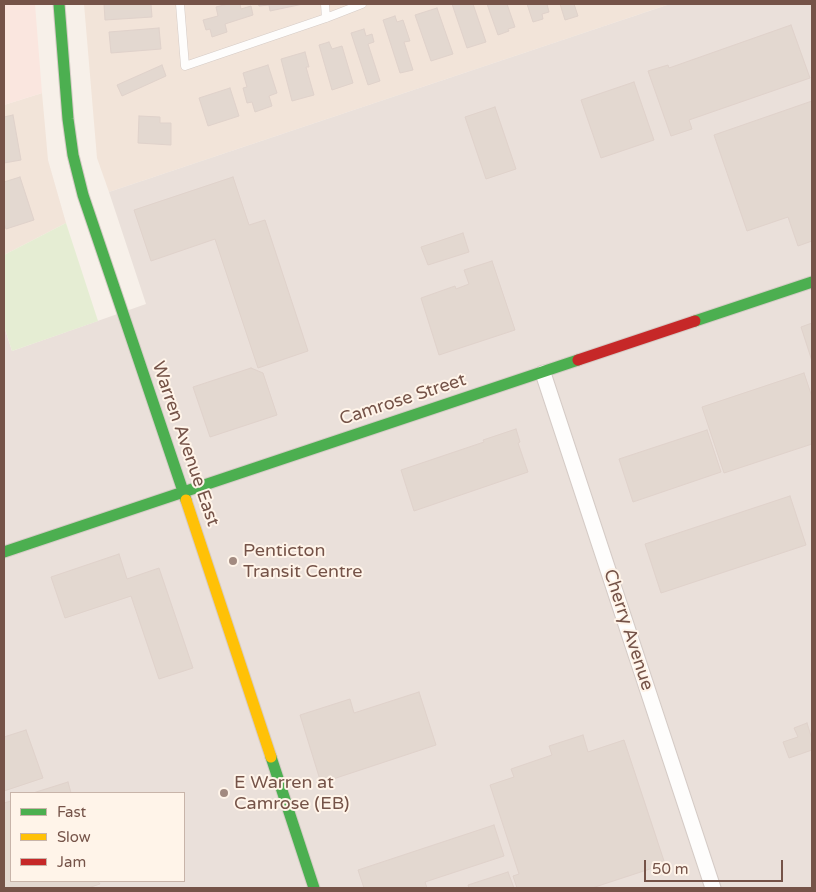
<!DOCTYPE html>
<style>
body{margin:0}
#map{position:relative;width:816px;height:892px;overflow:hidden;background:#f7f0e9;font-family:"Varela Round",sans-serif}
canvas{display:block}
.frame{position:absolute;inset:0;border:5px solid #755348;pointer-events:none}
.legend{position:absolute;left:10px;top:792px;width:175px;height:90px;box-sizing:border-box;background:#fff4e9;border:1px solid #c8b4a9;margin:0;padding:6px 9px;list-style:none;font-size:15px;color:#755348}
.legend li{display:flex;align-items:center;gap:10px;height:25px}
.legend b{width:25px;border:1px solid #c8b4a9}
.scale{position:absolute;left:644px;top:860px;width:139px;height:22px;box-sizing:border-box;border:2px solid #755348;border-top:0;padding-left:6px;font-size:15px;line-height:18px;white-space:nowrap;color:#755348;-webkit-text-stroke:4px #fff4e9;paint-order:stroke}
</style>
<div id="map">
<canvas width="816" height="892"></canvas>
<div class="frame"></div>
<ul class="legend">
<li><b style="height:6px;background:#4caf50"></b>Fast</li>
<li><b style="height:6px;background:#ffc107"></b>Slow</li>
<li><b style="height:6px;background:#c62828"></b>Jam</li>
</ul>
<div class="scale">50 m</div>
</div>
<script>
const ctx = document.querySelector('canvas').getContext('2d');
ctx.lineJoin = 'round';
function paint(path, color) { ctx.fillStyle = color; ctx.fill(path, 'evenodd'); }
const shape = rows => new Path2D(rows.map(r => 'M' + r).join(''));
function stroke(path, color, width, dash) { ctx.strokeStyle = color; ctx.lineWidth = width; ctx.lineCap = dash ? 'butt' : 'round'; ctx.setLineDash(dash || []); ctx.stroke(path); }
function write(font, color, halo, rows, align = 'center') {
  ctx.font = font + ' "Varela Round",sans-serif'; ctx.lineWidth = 4; ctx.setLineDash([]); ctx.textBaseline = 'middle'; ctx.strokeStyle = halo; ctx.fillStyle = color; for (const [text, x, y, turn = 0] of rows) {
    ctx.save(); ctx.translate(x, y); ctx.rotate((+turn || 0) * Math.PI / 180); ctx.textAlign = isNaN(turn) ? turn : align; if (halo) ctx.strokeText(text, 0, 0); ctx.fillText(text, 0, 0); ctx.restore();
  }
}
const residential = shape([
 [84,4,670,4,109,192,97,158],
 [42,93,48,160,66,223,4,255,4,105]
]);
const commercial = shape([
 [4,4,35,4,42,93,4,105]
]);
const industrial = shape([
 [670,4,812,4,812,888,4,888,4,326,12,351,146,304,109,192],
 [11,793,184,793,184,881,11,881]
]);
const green = shape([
 [66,223,98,321,12,351,4,326,4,255]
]);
const building = shape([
 [104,4,151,4,152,17,105,20,104,4],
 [228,4,240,4,241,9,251,6,253,15,225,24,227,32,212,37,210,29,206,30,203,20,218,16,216,7,228,4],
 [258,4,303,4,270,11,269,5,259,6,258,4],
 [452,4,473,4,486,42,467,48,452,4],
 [487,4,507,4,515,27,508,29,509,31,498,35,487,4],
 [527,4,547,4,549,12,542,14,543,19,533,22,527,4],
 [560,4,574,4,578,16,565,20,560,4],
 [437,8,453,54,431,61,415,15,437,8],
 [395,16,397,22,403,20,410,41,404,42,413,70,400,73,383,20,395,16],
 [791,25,810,78,689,120,692,129,671,136,648,71,668,65,669,68,791,25],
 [159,28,161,49,111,53,109,32,159,28],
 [364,29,366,36,372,34,374,42,368,44,380,81,368,85,351,33,364,29],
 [329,42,332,49,342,46,353,83,332,90,319,45,329,42],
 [305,52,309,67,306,67,314,95,292,101,281,59,305,52],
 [162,65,166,76,122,96,117,85,162,65],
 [268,65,277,93,269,96,272,106,255,112,252,102,247,103,243,88,247,87,243,73,268,65],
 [634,82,654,140,601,158,581,100,634,82],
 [230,88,239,116,208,126,199,98,230,88],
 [812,101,812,241,798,246,788,217,747,231,714,135,812,101],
 [495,107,516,169,486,179,465,117,495,107],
 [13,115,21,160,4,163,4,117,13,115],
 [139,116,160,117,160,123,171,123,171,145,138,143,139,116],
 [20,177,34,220,6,229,4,223,4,182,20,177],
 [233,177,249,225,265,220,308,351,258,368,215,239,151,261,134,210,233,177],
 [463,233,469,252,428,265,421,247,463,233],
 [492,261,515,330,439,355,421,298,455,286,456,289,469,284,464,270,492,261],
 [812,323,812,361,801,327,812,323],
 [251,368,263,373,277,415,210,437,193,387,251,368],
 [804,373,812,397,812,444,724,473,702,407,804,373],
 [516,429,520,442,518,443,528,472,414,511,401,470,484,442,483,440,516,429],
 [707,430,721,472,633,502,619,459,707,430],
 [790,496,806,545,661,593,645,544,790,496],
 [119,554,127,579,159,568,193,668,159,679,131,596,65,618,51,577,119,554],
 [419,692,436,745,321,783,300,715,350,699,354,713,419,692],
 [807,723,812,739,812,750,789,758,783,742,798,737,794,728,807,723],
 [26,730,43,778,4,791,4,737,26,730],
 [583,735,588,752,624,740,665,864,592,888,517,888,513,876,519,874,490,785,514,777,511,769,552,755,549,746,583,735],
 [68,782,71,793,33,793,68,782],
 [11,801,11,881,98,881,100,884,88,888,4,888,4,803,11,801],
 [494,825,504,856,425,882,427,888,364,888,358,870,494,825],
 [508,872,514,888,469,888,468,885,508,872]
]);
const lane = shape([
 [180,4,185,66,326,18,362,4],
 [325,4,326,18]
]);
const street = shape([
 [543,373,713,888]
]);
const fast = shape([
 [59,4,68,119,73,155,83,195,186,500],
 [695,321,812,282],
 [4,552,578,360],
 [271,757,314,888]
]);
const slow = shape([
 [186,500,271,757]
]);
const jam = shape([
 [578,360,695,321]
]);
const markers = [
 [233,561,5,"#a28a80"],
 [224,793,5,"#a28a80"]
];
const streetNames = [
 ["Camrose Street",403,400,-18],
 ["Warren Avenue East",185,444,71],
 ["Cherry Avenue",628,630,72]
];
const poiNames = [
 ["Penticton",243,551],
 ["Transit Centre",243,572],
 ["E Warren at",234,783],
 ["Camrose (EB)",234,804]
];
paint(residential, '#f2e4d9');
paint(commercial, '#fae6df');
paint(industrial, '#eae0da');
paint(green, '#e5edd3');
paint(building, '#e3d8d0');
stroke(building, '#e0d2cb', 1);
stroke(lane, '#d5cbc6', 9);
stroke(street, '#d5cbc6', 17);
stroke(fast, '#d6cbc6', 13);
stroke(slow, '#d6cbc6', 13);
stroke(jam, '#d6cbc6', 13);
stroke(lane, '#fefdfc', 8);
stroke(street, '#fefdfc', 15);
stroke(fast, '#4caf50', 11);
stroke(slow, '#ffc107', 11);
stroke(jam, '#c62828', 11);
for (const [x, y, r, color] of markers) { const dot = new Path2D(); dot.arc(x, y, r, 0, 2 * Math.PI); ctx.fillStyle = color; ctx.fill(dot); stroke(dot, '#fff4e9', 2); }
write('18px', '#755348', '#fff4e9', streetNames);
write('18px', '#755348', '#fff4e9', poiNames, 'left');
</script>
